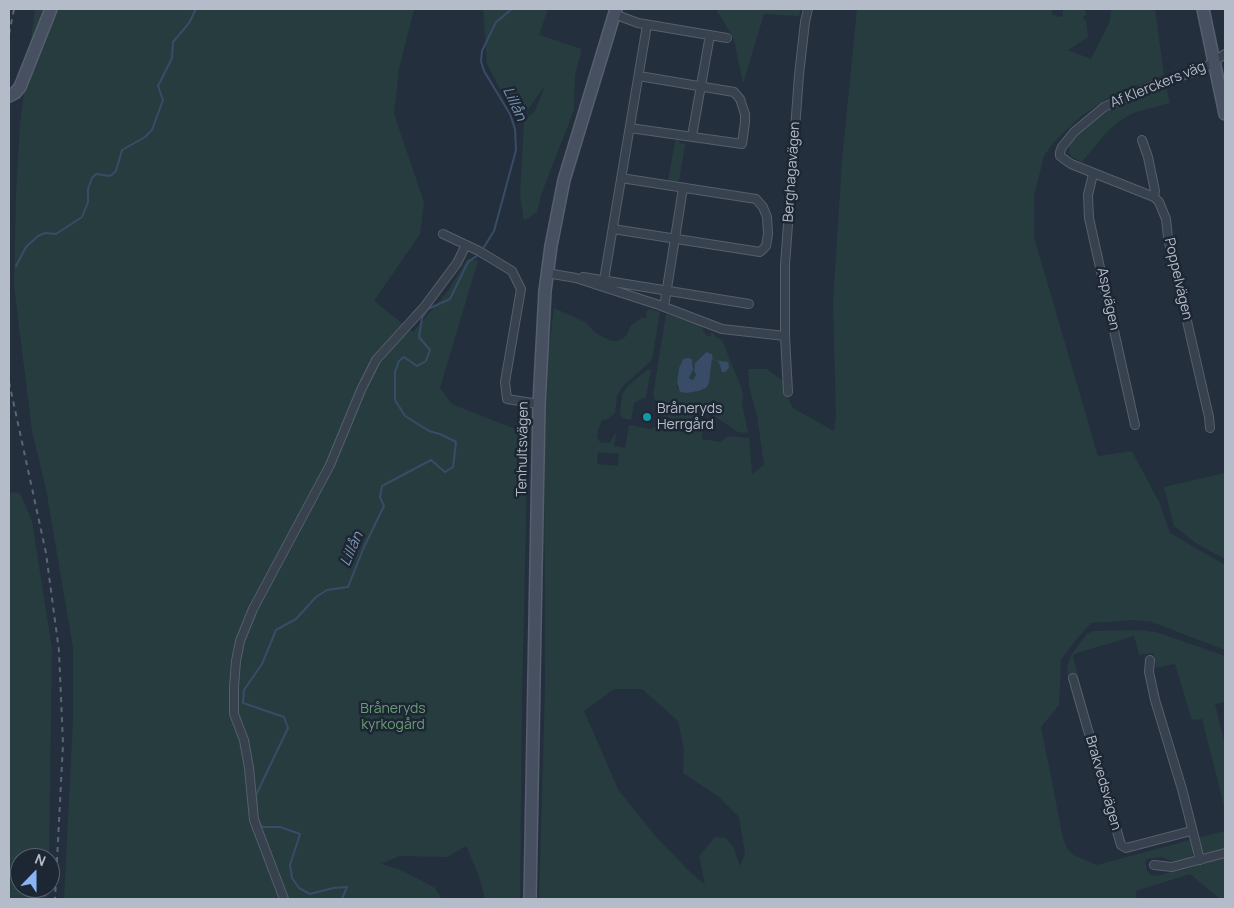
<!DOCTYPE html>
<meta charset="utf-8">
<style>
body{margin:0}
#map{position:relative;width:1234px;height:908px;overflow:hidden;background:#242f3e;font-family:Manrope,sans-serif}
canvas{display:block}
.frame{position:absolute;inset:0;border:10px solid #b4bcc9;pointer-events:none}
.north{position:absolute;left:10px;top:848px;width:50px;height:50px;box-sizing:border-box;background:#1d2633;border:1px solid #59626f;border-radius:50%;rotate:22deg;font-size:14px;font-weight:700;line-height:20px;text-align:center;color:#b4bcc9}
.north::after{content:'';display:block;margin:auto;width:18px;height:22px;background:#8ab4f8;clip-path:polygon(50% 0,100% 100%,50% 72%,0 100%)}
</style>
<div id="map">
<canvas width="1234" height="908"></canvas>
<div class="frame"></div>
<div class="north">N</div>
</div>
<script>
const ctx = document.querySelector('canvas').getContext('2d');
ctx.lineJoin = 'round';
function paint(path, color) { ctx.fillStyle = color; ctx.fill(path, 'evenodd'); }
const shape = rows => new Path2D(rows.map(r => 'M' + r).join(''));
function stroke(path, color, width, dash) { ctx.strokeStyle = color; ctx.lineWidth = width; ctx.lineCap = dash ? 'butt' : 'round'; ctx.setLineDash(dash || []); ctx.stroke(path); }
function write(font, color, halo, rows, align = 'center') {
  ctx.font = font + ' Manrope,sans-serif'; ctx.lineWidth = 5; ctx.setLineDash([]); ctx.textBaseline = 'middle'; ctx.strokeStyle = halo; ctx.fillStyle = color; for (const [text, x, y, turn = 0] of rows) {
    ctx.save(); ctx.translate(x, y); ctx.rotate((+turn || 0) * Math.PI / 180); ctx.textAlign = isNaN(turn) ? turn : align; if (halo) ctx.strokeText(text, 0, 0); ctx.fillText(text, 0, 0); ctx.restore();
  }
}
const green = shape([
 [35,9,414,9,399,69,394,114,424,202,420,234,374,301,413,332,448,291,468,258,478,261,440,388,452,404,528,434,522,696,520,899,485,899,479,876,466,846,447,857,400,856,381,864,401,870,435,888,442,899,64,899,73,722,73,648,46,489,32,431,14,286,16,196,20,124],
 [483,9,548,9,539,35,582,49,575,75,574,110,541,195,537,212,524,221,520,195,524,121,535,111,545,85,518,124,487,64],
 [716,9,801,9,799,16,764,14,743,84,734,39],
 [857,9,1055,9,1052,11,1052,15,1056,15,1057,17,1063,16,1063,9,1082,9,1085,11,1086,15,1083,16,1084,20,1086,20,1088,37,1068,50,1091,59,1110,21,1111,9,1155,9,1164,75,1114,94,1080,117,1054,142,1044,156,1034,196,1034,237,1098,456,1132,451,1159,502,1170,533,1225,565,1225,650,1152,622,1135,620,1091,623,1075,641,1061,660,1059,705,1041,727,1063,838,1067,848,1073,855,1097,865,1190,840,1193,852,1191,859,1176,863,1161,857,1147,859,1145,862,1147,871,1153,876,1160,875,1225,857,1225,899,1220,899,1190,874,1136,891,1137,899,539,899,545,688,544,386,554,308,585,322,597,334,611,341,618,341,626,336,631,325,642,318,647,318,646,313,649,309,660,312,652,360,623,386,617,396,615,413,608,419,602,420,598,430,597,437,600,442,610,443,615,433,616,435,614,446,625,448,629,425,651,429,654,427,660,428,668,424,669,417,663,418,664,407,655,400,653,395,666,314,702,326,703,331,707,336,711,336,711,333,713,333,716,337,722,340,741,387,743,397,742,403,748,433,738,432,714,416,698,413,696,428,703,430,702,439,720,442,728,436,749,438,752,474,764,465,757,416,749,386,748,369,767,369,783,381,787,396,793,408,834,431,836,416,833,303,842,161],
 [706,352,711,353,712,357,709,383,706,387,699,391,687,393,677,388,677,382,679,368,684,358,692,359,691,361,693,365,693,370,689,378,693,380,696,375,694,371,696,362,703,354],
 [598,452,619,454,618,466,597,464],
 [614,689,642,689,678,721,684,749,683,773,719,797,739,817,745,854,740,866,734,848,726,838,715,837,699,856,705,885,691,873,657,838,619,791,584,711],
 [1166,86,1170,103,1133,113,1118,122,1105,134,1082,162,1072,157,1069,153,1070,143,1091,121,1110,109],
 [676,137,680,138,679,143,685,144,679,182,668,180],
 [648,369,651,370,646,397,634,403,631,420,622,418,620,414,622,394,629,385],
 [1225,473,1225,559,1196,543,1174,526,1164,487],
 [9,492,20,493,32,521,52,649,49,858,20,858,20,888,48,888,47,899,9,899],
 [1137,630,1156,632,1225,656,1225,702,1215,704,1225,745,1225,810,1202,719,1192,720,1175,664,1156,668,1154,653,1139,655,1134,636,1074,654,1073,657,1078,675,1068,677,1067,667,1072,654,1087,634,1093,631],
 [1225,831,1225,850,1208,854,1201,851,1197,838]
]);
const water = shape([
 [706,352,712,354,713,360,728,362,729,368,725,372,722,372,719,362,712,359,709,383,706,388,699,391,687,393,680,392,677,382,679,368,683,359,688,358,692,359,693,370,689,378,693,380,696,375,694,371,695,363]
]);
const stream = shape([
 [484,247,494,231,516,150,515,129,510,114,484,71,481,61,482,51,496,22,512,9],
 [16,266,26,247,38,236,45,233,56,234,82,217,88,202,88,189,92,178,96,174,110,176,116,171,122,150,145,137,152,130,163,100,158,86,172,58,173,42,189,23,196,9],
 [257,813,256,795,288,728,284,717,243,703,244,690,262,664,276,630,296,619,316,597,327,590,348,587,364,547,384,506,380,497,382,486,431,460,445,472,453,467,456,442,440,434,429,431,405,416,395,400,395,372,399,361,404,357,417,366,426,361,430,350,419,337,422,318,428,309,450,299,468,262,478,255],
 [257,818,262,827,280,827,300,834,290,865,292,878,299,888,310,894,333,888,347,887,342,899]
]);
const street = shape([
 [614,14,638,23,727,38],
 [630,128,742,144,745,122,745,114,740,99,734,92,639,76],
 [692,136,710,35],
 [1142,140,1148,157,1155,191,1154,197],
 [1093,174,1088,195,1089,218,1135,425],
 [613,229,760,252,766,246,768,234,767,217,763,207,756,199,621,178],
 [443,234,479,251,512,271,521,289,505,382,507,399,539,404],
 [547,273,576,278,659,305,722,329,785,336],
 [583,277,749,304],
 [604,280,647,25],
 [664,307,683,188],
 [788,392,785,336,785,265,799,75,805,22,808,9],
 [1210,428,1209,417,1168,238,1166,219,1159,202,1154,197,1071,164,1060,156,1060,152,1062,147,1074,132,1104,107,1151,86,1203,69,1225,54],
 [1150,660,1149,672,1155,700,1182,789,1200,860],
 [1073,678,1121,845,1126,848,1191,831],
 [1154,865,1172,867,1225,853],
 [284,899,254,820,249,768,244,740,234,714,234,687,236,661,240,641,253,609,330,465,361,390,376,360,425,306,457,263,466,245]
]);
const secondary = shape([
 [1203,9,1225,114],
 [9,96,15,93,20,87,51,9],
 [530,899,539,404,545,291,551,246,564,180,616,9]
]);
const rail = shape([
 [9,34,14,9],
 [9,382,46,553,59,651,63,744,55,899]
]);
const markers = [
 [647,417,5,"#0f9aa8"]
];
const streetNames = [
 ["Af Klerckers väg",1158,85,-22],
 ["Berghagavägen",792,172,-86],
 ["Poppelvägen",1178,279,77],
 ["Aspvägen",1108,299,78],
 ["Tenhultsvägen",523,449,-89],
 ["Brakvedsvägen",1103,783,74]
];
const poiNames = [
 ["Bråneryds",657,409],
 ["Herrgård",657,425]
];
const parkNames = [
 ["Bråneryds",393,709],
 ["kyrkogård",393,725]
];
const waterNames = [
 ["Lillån",514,104,65],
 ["Lillån",352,549,-66]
];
paint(green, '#263c3f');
paint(water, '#394c67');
stroke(stream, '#394c67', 2);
stroke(street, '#565f6c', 10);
stroke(secondary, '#565f6c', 14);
stroke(street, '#38414e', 8);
stroke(secondary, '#465061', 11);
stroke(rail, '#5a6575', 2, [5, 5]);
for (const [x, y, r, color] of markers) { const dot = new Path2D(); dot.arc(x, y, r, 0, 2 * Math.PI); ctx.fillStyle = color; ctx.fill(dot); stroke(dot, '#1d2633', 2); }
write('14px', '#b4bcc9', '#1d2633', streetNames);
write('14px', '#b4bcc9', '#1d2633', poiNames, 'left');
write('14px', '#6b9a76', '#1d2633', parkNames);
write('italic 15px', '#7c92b1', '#1d2633', waterNames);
</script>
